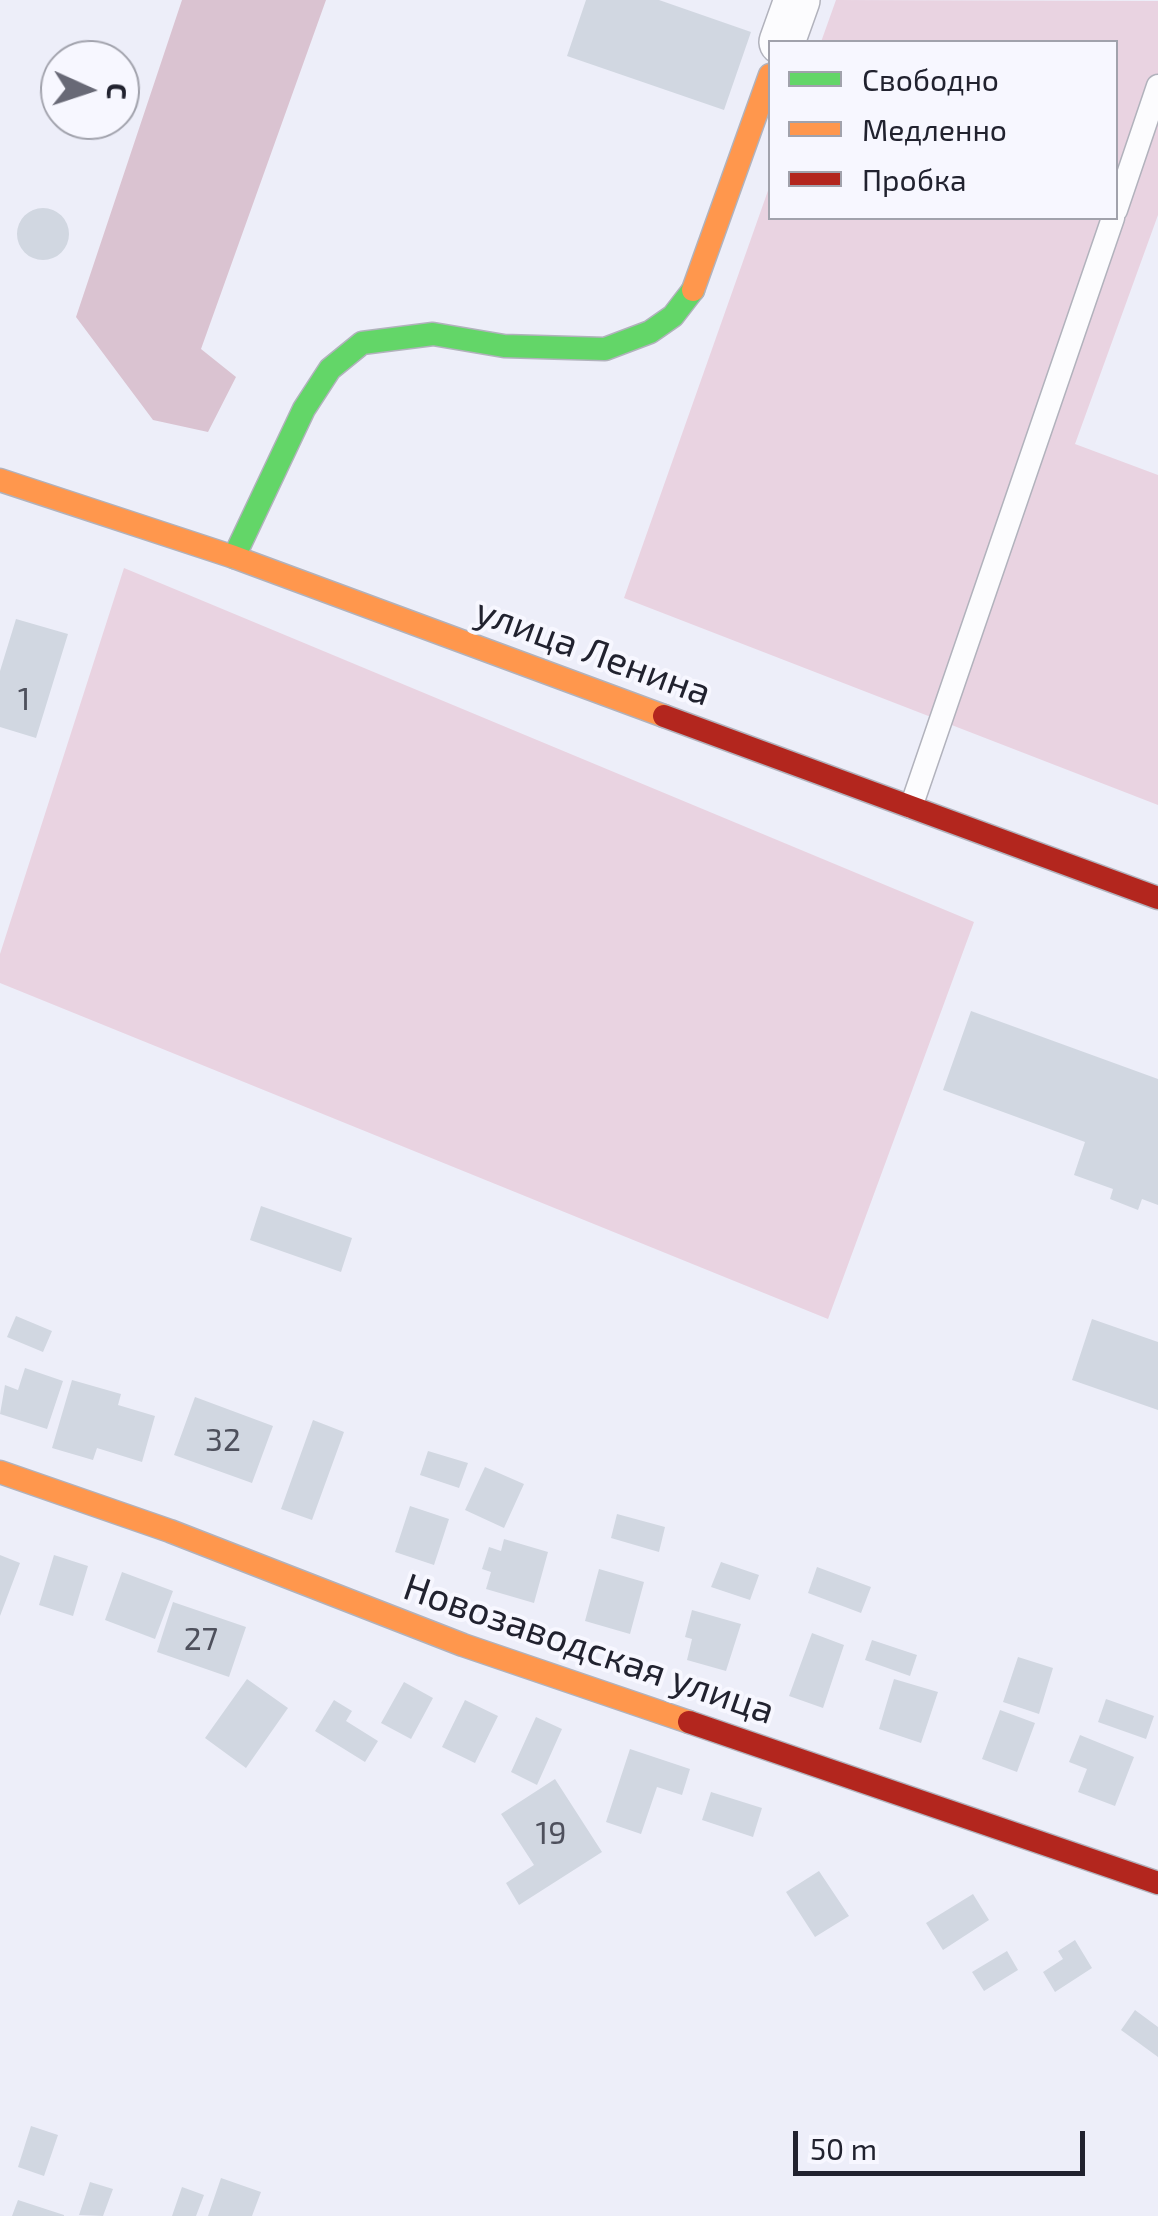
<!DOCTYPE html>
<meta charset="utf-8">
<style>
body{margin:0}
#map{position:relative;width:1158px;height:2216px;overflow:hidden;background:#edeef9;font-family:"Exo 2",sans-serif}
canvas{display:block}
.legend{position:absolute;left:768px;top:40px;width:350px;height:180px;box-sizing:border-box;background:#f7f7ff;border:2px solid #a1a2ac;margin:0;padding:12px 18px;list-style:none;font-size:30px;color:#21222f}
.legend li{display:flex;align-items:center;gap:20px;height:50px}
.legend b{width:50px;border:2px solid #a1a2ac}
.north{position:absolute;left:40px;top:40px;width:100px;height:100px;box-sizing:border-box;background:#f7f7ff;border:2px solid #a1a2ac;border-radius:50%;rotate:93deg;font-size:28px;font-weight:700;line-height:40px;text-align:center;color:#21222f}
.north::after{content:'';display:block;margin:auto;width:35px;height:45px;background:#686976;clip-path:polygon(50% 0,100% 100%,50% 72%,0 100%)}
.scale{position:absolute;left:793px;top:2131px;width:292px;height:45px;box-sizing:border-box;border:5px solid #21222f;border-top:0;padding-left:12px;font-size:30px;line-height:35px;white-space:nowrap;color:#21222f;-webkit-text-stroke:8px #f7f7ff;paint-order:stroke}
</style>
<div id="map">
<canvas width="1158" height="2216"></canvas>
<ul class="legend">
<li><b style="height:12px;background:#63d668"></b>Свободно</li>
<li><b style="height:12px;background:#ff974d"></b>Медленно</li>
<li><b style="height:12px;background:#b3261e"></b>Пробка</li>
</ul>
<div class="north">С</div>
<div class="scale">50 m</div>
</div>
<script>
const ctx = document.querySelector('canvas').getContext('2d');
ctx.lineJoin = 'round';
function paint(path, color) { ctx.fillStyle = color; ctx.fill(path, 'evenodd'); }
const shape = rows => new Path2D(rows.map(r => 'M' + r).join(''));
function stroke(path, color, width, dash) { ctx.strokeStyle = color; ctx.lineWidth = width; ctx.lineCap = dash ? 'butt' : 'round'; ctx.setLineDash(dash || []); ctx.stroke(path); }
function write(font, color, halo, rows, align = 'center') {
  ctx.font = font + ' "Exo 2",sans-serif'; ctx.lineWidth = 8; ctx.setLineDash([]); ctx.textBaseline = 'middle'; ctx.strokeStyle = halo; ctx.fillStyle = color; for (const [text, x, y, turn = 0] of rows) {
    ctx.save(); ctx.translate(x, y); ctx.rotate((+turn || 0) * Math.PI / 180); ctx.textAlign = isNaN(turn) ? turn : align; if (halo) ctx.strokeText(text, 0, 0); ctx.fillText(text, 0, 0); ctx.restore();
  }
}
const green = shape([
 [836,0,1158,1,1158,215,1075,444,1158,475,1158,805,624,598,770,185,770,218,1116,218,1116,42,821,42],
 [124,568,974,922,828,1319,0,983,0,954]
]);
const forest = shape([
 [182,0,326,0,201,349,236,377,208,432,153,420,76,317]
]);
const building = shape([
 [586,0,659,0,751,32,724,110,567,56],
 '17 234a26 26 0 1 1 52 0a26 26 0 1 1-52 0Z',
 [16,619,68,634,36,738,0,727,0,671],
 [971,1011,1158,1079,1158,1205,1142,1199,1138,1210,1110,1199,1113,1189,1074,1175,1085,1142,943,1090],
 [261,1206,352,1238,341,1272,250,1240],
 [16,1316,52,1331,43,1352,7,1337],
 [1092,1319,1158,1342,1158,1410,1072,1380],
 [25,1368,63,1381,47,1429,0,1414,5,1385,18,1390],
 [72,1380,121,1394,118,1405,155,1416,142,1462,97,1448,93,1460,52,1448],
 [195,1397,273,1426,252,1483,174,1455],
 [313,1420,344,1432,312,1520,281,1509],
 [428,1451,468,1463,459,1488,420,1475],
 [485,1467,524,1484,504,1528,465,1510],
 [410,1506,449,1519,434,1565,395,1552],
 [617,1514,665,1527,659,1552,611,1538],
 [504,1539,548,1552,534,1603,486,1589,491,1572,482,1569,489,1547,501,1551],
 [0,1555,20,1563,0,1616],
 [54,1555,88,1566,73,1616,39,1605],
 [721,1562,759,1575,750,1600,711,1587],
 [817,1567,871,1587,861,1613,808,1593],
 [599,1569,644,1582,630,1634,585,1621],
 [122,1572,173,1591,155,1639,105,1620],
 [173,1602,246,1627,229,1677,157,1652],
 [692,1610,741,1624,726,1671,687,1660,692,1639,685,1637],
 [812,1633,844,1645,823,1708,789,1696],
 [872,1640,917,1655,910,1676,865,1660],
 [1018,1657,1053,1668,1039,1714,1003,1702],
 [247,1679,288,1708,246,1768,205,1738],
 [894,1679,938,1692,921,1743,879,1729],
 [404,1682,433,1698,411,1739,381,1723],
 [1106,1699,1154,1716,1146,1739,1098,1722],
 [334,1700,352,1711,346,1721,378,1741,365,1762,315,1731],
 [465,1700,498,1716,475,1763,442,1747],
 [1000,1710,1035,1723,1017,1772,982,1759],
 [536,1717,562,1729,537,1785,511,1772],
 [1080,1735,1134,1757,1115,1806,1078,1792,1087,1769,1069,1762],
 [630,1749,690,1769,682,1795,657,1787,641,1834,606,1822],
 [555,1779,602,1852,519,1905,506,1883,534,1865,501,1814],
 [711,1792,762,1808,753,1837,702,1820],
 [819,1871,849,1916,815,1937,786,1892],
 [973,1894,989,1920,943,1950,926,1923],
 [1075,1940,1092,1968,1055,1992,1043,1972,1063,1959,1058,1951],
 [1007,1951,1018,1970,984,1991,972,1972],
 [1135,2010,1158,2027,1158,2057,1121,2030],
 [31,2126,58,2135,44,2176,18,2167],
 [221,2178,261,2192,252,2216,208,2216],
 [90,2182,113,2189,103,2216,79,2215],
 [182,2187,204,2195,196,2216,172,2216],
 [18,2200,64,2215,64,2216,12,2216]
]);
const lane = shape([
 [1116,210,1158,86],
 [911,807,1113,218]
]);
const street = shape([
 [782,42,797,0]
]);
const fast = shape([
 [234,557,304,409,330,369,362,343,433,334,504,346,605,349,650,332,673,316,693,290]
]);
const slow = shape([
 [693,290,770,75],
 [0,480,234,557,664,716],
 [0,1472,170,1531,463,1645,689,1722]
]);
const jam = shape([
 [664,716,1158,898],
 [689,1722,1158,1883]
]);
const numberNames = [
 ["1",24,699],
 ["32",223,1440],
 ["27",201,1639],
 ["19",551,1833]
];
const streetNames = [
 ["улица Ленина",593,652,20],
 ["Новозаводская улица",589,1649,19]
];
paint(green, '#e9d3e1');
paint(forest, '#dac3d1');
paint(building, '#d1d7e1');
stroke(lane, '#b1b2bc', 25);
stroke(street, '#b1b2bc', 48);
stroke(fast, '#b1b2bc', 25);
stroke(slow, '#b1b2bc', 25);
stroke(jam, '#b1b2bc', 25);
stroke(lane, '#fcfcfe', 22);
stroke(street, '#fcfcfe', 45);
stroke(fast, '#63d668', 22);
stroke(slow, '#ff974d', 22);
stroke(jam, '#b3261e', 22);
write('32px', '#4e505c', null, numberNames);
write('38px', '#21222f', '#f7f7ff', streetNames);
</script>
